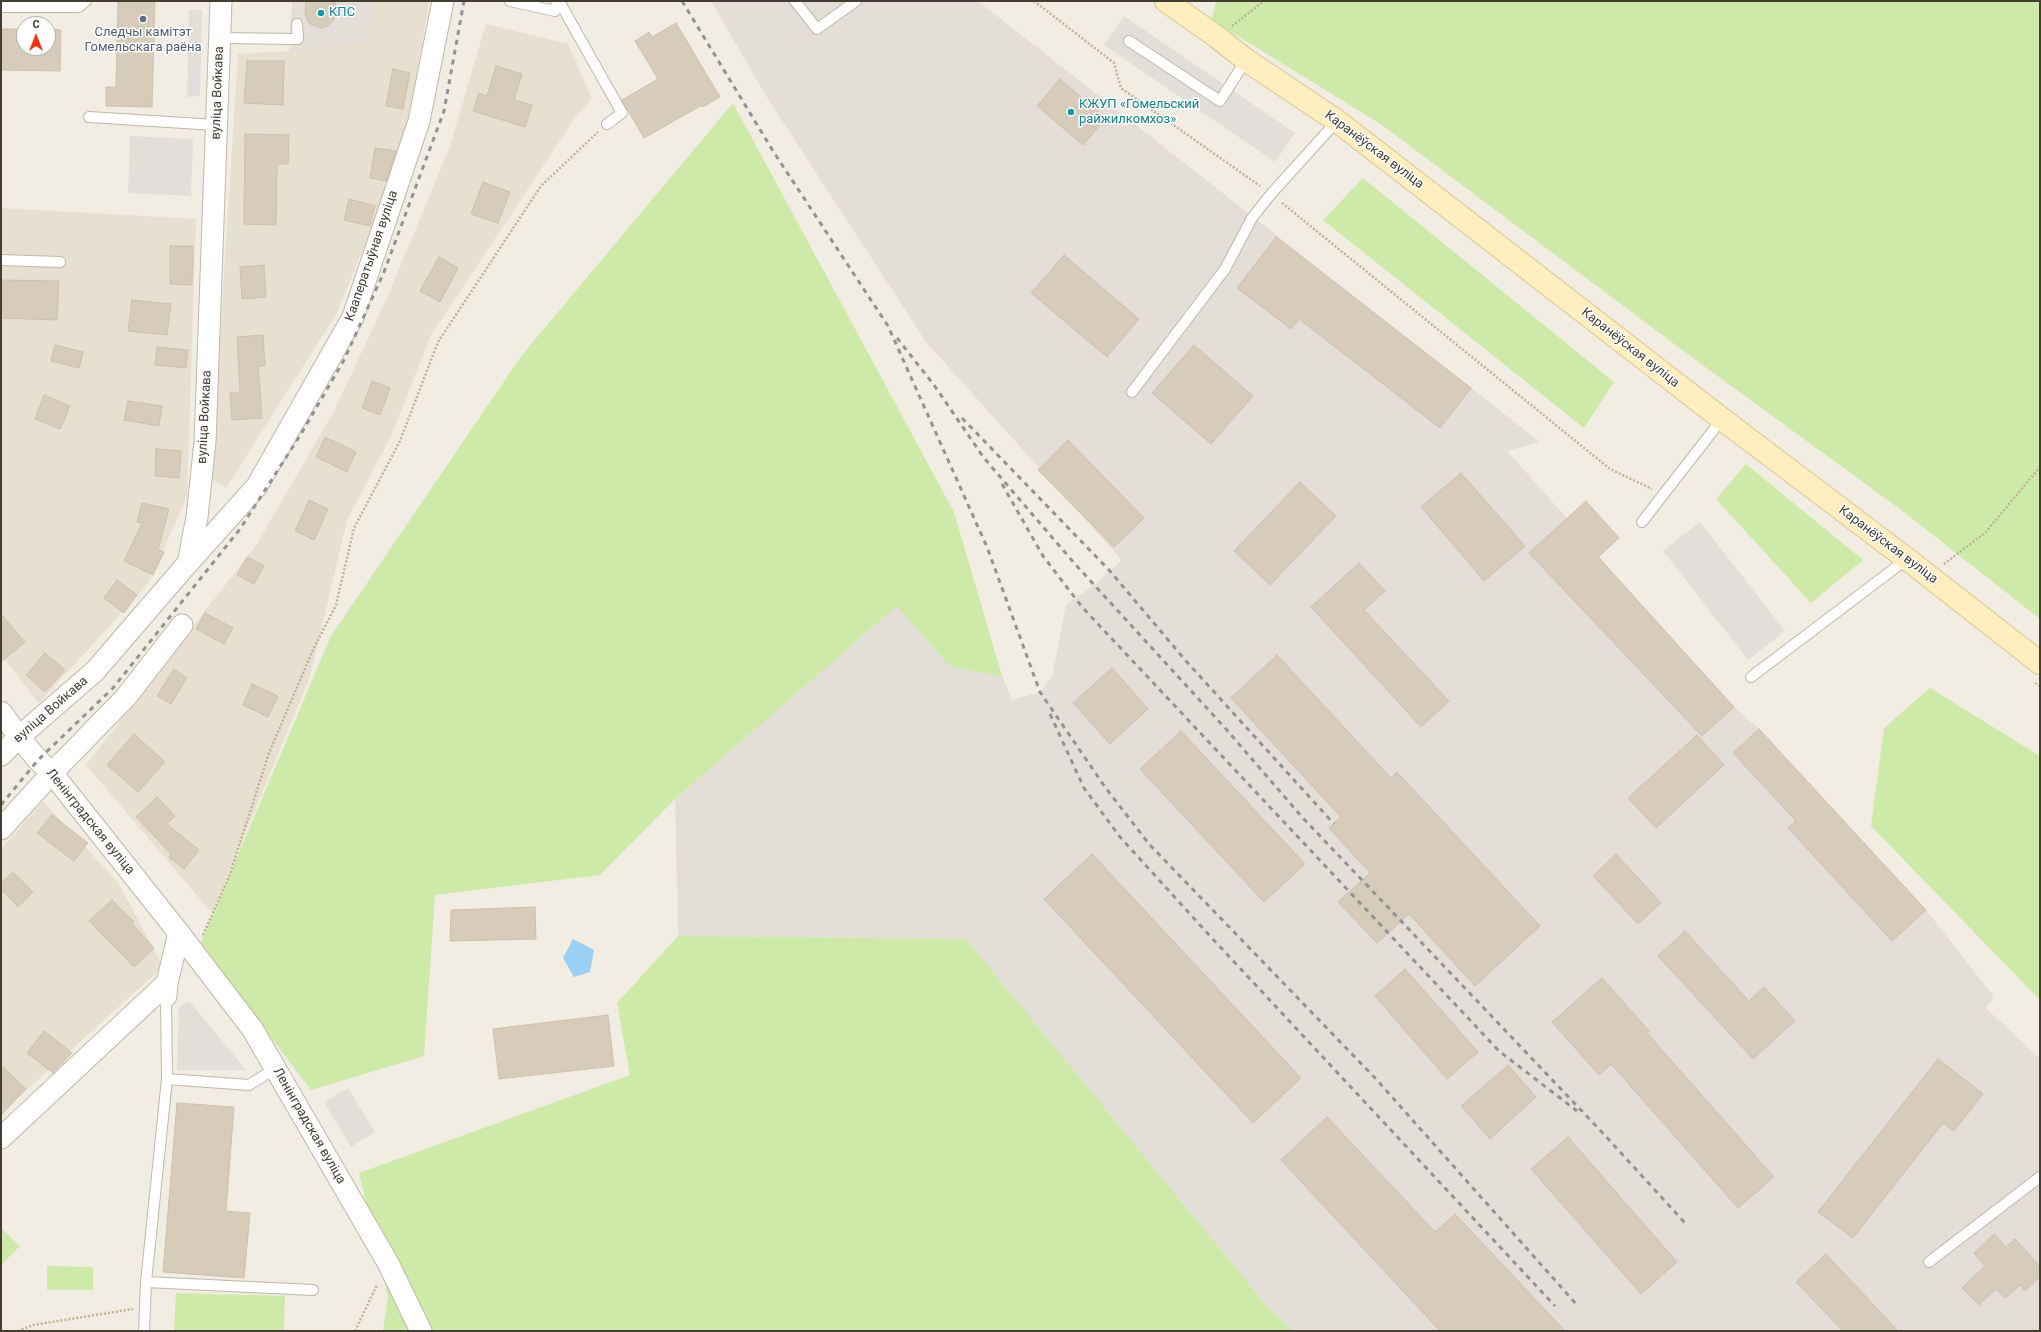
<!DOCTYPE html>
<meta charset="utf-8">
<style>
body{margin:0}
#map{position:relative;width:2041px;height:1332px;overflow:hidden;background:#f2ede2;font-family:Roboto,sans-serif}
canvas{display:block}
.frame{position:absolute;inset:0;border:2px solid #443d32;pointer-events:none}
.north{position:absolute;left:16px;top:16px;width:40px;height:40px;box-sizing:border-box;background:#fff;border:1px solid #b4b1ad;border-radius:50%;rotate:0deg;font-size:11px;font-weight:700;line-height:16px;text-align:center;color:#443d32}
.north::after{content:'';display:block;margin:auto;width:14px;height:18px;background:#ff2e0c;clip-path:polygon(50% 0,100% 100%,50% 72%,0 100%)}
</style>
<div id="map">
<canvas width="2041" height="1332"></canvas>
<div class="frame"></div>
<div class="north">С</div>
</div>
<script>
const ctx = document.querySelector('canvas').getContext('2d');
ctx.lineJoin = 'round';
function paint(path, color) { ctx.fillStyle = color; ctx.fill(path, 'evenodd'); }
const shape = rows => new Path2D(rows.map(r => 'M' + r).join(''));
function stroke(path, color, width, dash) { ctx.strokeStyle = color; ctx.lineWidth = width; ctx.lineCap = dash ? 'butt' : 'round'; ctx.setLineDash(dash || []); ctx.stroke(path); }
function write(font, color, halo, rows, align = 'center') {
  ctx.font = font + ' Roboto,sans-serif'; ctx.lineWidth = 3; ctx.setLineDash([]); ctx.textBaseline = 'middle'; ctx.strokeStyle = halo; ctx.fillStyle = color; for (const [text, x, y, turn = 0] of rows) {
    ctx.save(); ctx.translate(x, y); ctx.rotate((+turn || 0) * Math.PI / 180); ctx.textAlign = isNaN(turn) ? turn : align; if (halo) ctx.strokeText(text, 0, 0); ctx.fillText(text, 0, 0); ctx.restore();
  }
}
const residential = shape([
 [374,1,429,1,407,142,337,313,226,488,211,478,238,54,289,51,367,41],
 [486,24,568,44,592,99,575,118,431,335,391,436,347,520,310,677,212,913,86,765,257,544,334,411,387,298,449,149],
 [1,208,196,219,187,497,147,585,39,703,1,655],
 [43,801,119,884,163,967,1,1113,1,849]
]);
const industrial = shape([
 [292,1,374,1,368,41,289,51],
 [711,1,978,1,1540,442,1507,451,1567,518,1586,501,1619,538,1599,557,1734,707,1759,729,1926,910,1994,997,1986,1008,2040,1059,2040,1331,1293,1331,1267,1306,966,939,678,936,675,799,897,606,950,667,1002,676,1012,700,1040,692,1052,677,1066,605,1094,585,1122,560,926,342,768,99]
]);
const green = shape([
 [1216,1,2040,1,2040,619,1900,509,1697,361,1382,125,1212,20],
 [733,103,954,512,1002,676,950,667,897,606,675,799,600,875,435,895,424,1056,311,1090,200,944,331,636,522,355],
 [1363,178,1614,382,1584,428,1323,220],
 [1746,464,1863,560,1811,603,1716,499],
 [1930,688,2040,756,2040,1000,1871,826,1884,728],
 [678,936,966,939,1267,1306,1293,1331,383,1331,388,1296,359,1173,630,1075,617,1003],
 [1,1228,20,1246,1,1265],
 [47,1266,93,1267,93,1290,47,1290],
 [176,1293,285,1296,284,1331,174,1331]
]);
const parking = shape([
 [189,10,202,10,200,96,187,97],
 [1124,16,1295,133,1275,162,1104,45],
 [130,136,193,139,191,196,128,193],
 [1700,522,1785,631,1748,660,1663,551],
 [190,1002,246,1070,177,1070,179,1007],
 [348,1088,375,1132,351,1147,324,1102]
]);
const water = shape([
 [573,939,594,950,590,972,574,977,563,958]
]);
const building = shape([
 [118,1,155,1,152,107,106,106,106,87,116,87,118,1],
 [306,1,335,1,337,10,334,20,326,27,321,28,310,24,305,15,306,1],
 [676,23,720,97,703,107,702,105,644,138,622,100,658,79,635,41,649,32,652,37,676,23],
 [1,29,24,29,24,48,48,48,48,29,61,30,60,71,1,70,1,29],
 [247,61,284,61,283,105,244,103,247,61],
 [496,66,522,74,514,100,532,105,525,127,473,111,479,93,487,96,496,66],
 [393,69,410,73,403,109,386,106,393,69],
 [1060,79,1106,118,1083,145,1037,106,1060,79],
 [245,134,289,135,288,164,277,164,276,225,244,224,245,134],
 [375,148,396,151,386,181,370,178,375,148],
 [483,182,510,192,498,223,471,214,483,182],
 [349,199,375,206,370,226,344,220,349,199],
 [1276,237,1471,388,1440,428,1299,319,1291,329,1237,288,1276,237],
 [170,246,193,246,192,285,170,284,170,246],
 [1064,255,1139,319,1107,357,1031,293,1064,255],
 [439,257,458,268,440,302,420,291,439,257],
 [264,265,266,297,242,299,240,267,264,265],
 [1,280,59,281,57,320,1,318,1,280],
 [132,300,171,304,167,335,128,331,132,300],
 [263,335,265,366,258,366,262,418,232,420,230,393,240,393,237,337,263,335],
 [55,345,83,352,79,368,51,361,55,345],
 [1194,345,1253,396,1211,444,1152,393,1194,345],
 [157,347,188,350,186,368,155,365,157,347],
 [372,381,390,388,380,415,362,408,372,381],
 [44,395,70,406,60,429,35,419,44,395],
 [128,401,162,406,159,426,124,420,128,401],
 [325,437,356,452,347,472,316,457,325,437],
 [1068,440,1144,518,1114,547,1038,470,1068,440],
 [156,449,181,451,179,478,155,476,156,449],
 [1461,473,1525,546,1484,581,1421,507,1461,473],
 [1300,482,1336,516,1270,585,1234,551,1300,482],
 [309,500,328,509,314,540,295,531,309,500],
 [1586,501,1619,538,1598,557,1734,707,1702,736,1529,553,1586,501],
 [142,503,169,509,158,550,164,552,153,575,124,561,142,523,137,522,142,503],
 [247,557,264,566,254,584,237,575,247,557],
 [1359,563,1385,591,1364,610,1449,701,1421,727,1311,607,1359,563],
 [117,580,137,595,124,613,104,598,117,580],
 [205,613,233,628,224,644,196,629,205,613],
 [1,614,25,642,1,662,1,614],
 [45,653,65,670,45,692,26,675,45,653],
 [1277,655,1391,778,1397,772,1540,926,1475,986,1409,914,1377,943,1338,902,1370,873,1329,828,1341,817,1231,698,1277,655],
 [1112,668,1148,709,1110,744,1073,703,1112,668],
 [174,669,187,678,171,704,157,696,174,669],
 [252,684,278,696,268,717,243,705,252,684],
 [1759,729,1926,910,1892,941,1788,828,1796,821,1733,753,1759,729],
 [1181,731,1305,864,1264,902,1140,769,1181,731],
 [134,734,165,762,138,792,107,765,134,734],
 [1697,735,1724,765,1656,828,1628,798,1697,735],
 [157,797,175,816,167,824,199,850,184,869,169,857,171,854,136,817,157,797],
 [52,815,88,843,74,861,37,833,52,815],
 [1092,854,1301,1078,1253,1123,1044,899,1092,854],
 [1616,854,1661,903,1638,924,1593,876,1616,854],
 [13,872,33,892,18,907,1,889,1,883,13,872],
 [112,900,134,922,132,924,154,948,134,967,89,921,112,900],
 [535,907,536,939,450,941,451,910,535,907],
 [1685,931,1749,1001,1764,987,1795,1021,1753,1059,1658,956,1685,931],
 [1405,969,1478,1052,1447,1079,1375,996,1405,969],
 [1602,978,1649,1031,1647,1033,1774,1177,1738,1208,1611,1064,1599,1075,1552,1022,1602,978],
 [608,1015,614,1066,499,1079,493,1029,608,1015],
 [44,1031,72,1053,53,1073,27,1053,44,1031],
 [1938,1059,1983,1094,1954,1131,1943,1123,1853,1238,1818,1212,1938,1059],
 [1,1065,26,1089,1,1115,1,1065],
 [1508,1065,1536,1097,1490,1139,1461,1106,1508,1065],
 [177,1103,234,1107,226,1211,250,1213,244,1278,163,1272,177,1103],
 [1327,1117,1435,1232,1455,1214,1565,1331,1440,1331,1281,1160,1327,1117],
 [1568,1137,1677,1262,1641,1294,1531,1169,1568,1137],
 [1994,1234,2006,1247,2015,1239,2040,1266,2040,1277,2025,1291,2020,1285,2005,1298,1996,1289,1979,1305,1962,1288,1985,1266,1974,1253,1994,1234],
 [1826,1254,1898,1331,1843,1331,1796,1282,1826,1254]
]);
const path = shape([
 [1034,1,1114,63,1121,88,1260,186],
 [1232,26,1264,1],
 [1282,203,1610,469,1652,489],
 [1944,564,1985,533,2040,467],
 [2035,683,2040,686],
 [203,935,230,874,269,753,312,652,336,605,354,528,400,441,438,342,541,186,598,132],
 [18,1331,33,1325,133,1309],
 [355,1331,377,1285]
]);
const lane = shape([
 [510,1,555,11,557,1],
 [559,1,622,113,607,124],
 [795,1,817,29,856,1],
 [1,7,79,7,86,1],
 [220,38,298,39,297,24],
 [1129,41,1220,101,1246,60],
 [89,117,216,125],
 [1,260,60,262],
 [1132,392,1225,269,1252,218,1271,194,1337,121],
 [1642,522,1722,419],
 [1751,677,1907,559],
 [167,1079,249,1085,276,1068],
 [1929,1262,2040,1177],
 [146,1282,313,1290],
 [144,1331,146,1282,167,1079,166,996]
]);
const street = shape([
 [189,562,257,486,353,317,419,121,443,1],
 [1,712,19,737,38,760,52,773,179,933,253,1030,388,1263,421,1331],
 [1,755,19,737,95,671,188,563,197,517,205,442,221,1],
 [1,829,52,773,126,697,182,625],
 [166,996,167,983,179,933],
 [1,1138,167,983]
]);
const secondary = shape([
 [1166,1,1217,37,1246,60,1337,121,1722,419,1907,559,2040,663]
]);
const rail = shape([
 [682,1,773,151,888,326,987,547,1040,692,1105,787,1149,844,1376,1079,1577,1305],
 [897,338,934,385,984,458,1075,564,1226,729,1302,817,1599,1129,1686,1224],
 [962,418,1109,570,1186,661,1334,824],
 [1002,484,1043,556,1082,607,1499,1051,1577,1111],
 [1050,714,1084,788,1120,837,1210,936,1555,1306],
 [1,805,38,760,113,688,240,529,301,434,344,360,384,272,444,111,464,1]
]);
const markers = [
 [321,13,4,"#0f9aa8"],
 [143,19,4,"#5c6f8a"],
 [1071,112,4,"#0f9aa8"]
];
const cultureNames = [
 ["КПС",329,13],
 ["КЖУП «Гомельский",1079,105],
 ["райжилкомхоз»",1079,120]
];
const serviceNames = [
 ["Следчы камітэт",143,33],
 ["Гомельскага раёна",143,48]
];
const streetNames = [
 ["вуліца Войкава",218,93,-88],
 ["Каранёўская вуліца",1374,150,37],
 ["Кааператыўная вуліца",372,256,-71],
 ["Каранёўская вуліца",1630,348,38],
 ["вуліца Войкава",205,417,-87],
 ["Каранёўская вуліца",1888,545,37],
 ["вуліца Войкава",51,710,-41],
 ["Ленінградская вуліца",90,822,51],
 ["Ленінградская вуліца",309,1126,60]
];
paint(residential, '#e7dfd0');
paint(industrial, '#e4ded8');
paint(green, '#cdeaa8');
paint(parking, '#e2dfdb');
paint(water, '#9ad0f4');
paint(building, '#d7cbba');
stroke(building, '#cfc0aa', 1);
stroke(lane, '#c1b8a7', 12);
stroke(street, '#c1b8a7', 23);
stroke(secondary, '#d9c491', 24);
stroke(path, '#c1b195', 2.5, [2, 2]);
stroke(lane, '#fff', 10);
stroke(street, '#fff', 21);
stroke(secondary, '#ffefbf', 22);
stroke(rail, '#939393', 3, [5, 5]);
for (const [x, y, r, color] of markers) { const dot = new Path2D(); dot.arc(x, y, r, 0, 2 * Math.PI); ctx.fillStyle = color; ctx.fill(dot); stroke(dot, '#fff', 1.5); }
write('13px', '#0d838f', '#fff', cultureNames, 'left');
write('13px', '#4e5e75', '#fff', serviceNames);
write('13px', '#443d32', '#fff', streetNames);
</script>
